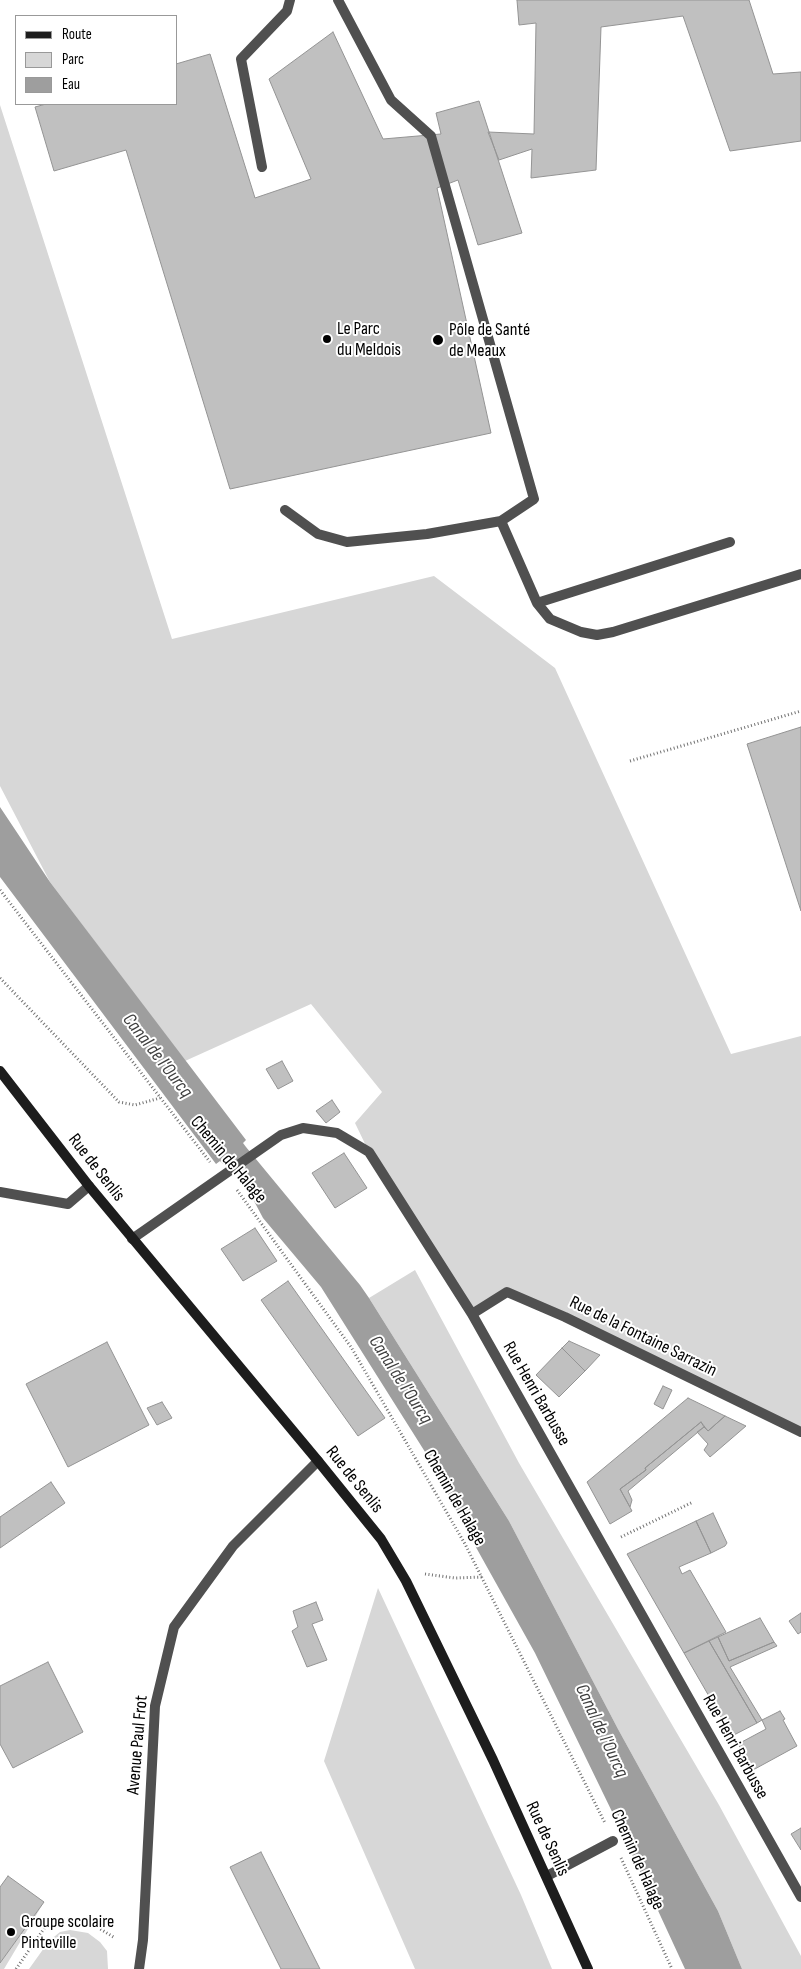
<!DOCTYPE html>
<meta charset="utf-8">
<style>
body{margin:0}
#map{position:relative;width:801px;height:1969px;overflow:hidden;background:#fff;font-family:"Sofia Sans Condensed",sans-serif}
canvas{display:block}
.legend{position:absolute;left:15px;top:15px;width:162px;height:90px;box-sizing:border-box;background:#fff;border:1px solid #999;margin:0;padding:6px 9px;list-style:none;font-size:15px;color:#000}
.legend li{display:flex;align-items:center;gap:10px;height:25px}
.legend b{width:25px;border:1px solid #999}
</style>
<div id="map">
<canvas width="801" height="1969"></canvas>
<ul class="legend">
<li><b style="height:6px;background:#1d1d1d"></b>Route</li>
<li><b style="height:14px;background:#d7d7d7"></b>Parc</li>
<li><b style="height:14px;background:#9e9e9e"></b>Eau</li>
</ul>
</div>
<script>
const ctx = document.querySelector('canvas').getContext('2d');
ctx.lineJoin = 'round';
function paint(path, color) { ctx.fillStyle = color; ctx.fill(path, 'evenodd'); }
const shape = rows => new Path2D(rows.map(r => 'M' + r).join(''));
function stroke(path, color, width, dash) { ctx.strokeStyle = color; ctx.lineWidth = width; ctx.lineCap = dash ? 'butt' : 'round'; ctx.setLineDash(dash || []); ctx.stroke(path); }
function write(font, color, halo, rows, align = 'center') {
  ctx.font = font + ' "Sofia Sans Condensed",sans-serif'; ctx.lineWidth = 4; ctx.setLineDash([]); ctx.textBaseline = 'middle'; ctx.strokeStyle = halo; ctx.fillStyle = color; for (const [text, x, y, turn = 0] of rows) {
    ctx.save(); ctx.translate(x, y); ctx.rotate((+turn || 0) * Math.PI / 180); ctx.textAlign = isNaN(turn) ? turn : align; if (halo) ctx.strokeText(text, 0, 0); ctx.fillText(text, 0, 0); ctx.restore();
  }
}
const green = shape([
 [0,105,172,639,434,576,555,668,731,1054,801,1036,801,1432,507,1292,472,1314,369,1152,355,1123,382,1092,311,1004,185,1061,50,882,0,786],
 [415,1270,519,1463,719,1805,801,1956,801,1969,742,1969,718,1911,618,1729,509,1521,369,1298],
 [378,1588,521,1895,552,1969,415,1969,324,1761],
 [44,1902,4,1969,0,1969,0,1963],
 [70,1930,88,1933,100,1942,107,1951,108,1969,29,1969,49,1941,60,1932]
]);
const water = shape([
 [0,807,50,882,246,1140,243,1143,246,1147,360,1285,369,1298,509,1521,618,1729,718,1911,742,1969,685,1969,618,1824,535,1653,468,1533,432,1463,321,1287,263,1218,245,1184,229,1159,223,1164,220,1161,216,1164,0,877]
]);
const building = shape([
 [517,0,749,0,773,74,801,72,801,141,730,151,683,16,601,27,596,170,531,178,532,149,499,160,488,132,534,134,536,23,519,25,517,0],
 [333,32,383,139,441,134,436,113,479,101,522,233,478,245,458,180,437,188,491,433,230,489,126,150,54,171,35,107,46,104,176,104,176,64,210,54,255,198,311,179,269,79,333,32],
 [801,727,801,911,747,744,801,727],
 [282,1061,293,1081,278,1089,266,1069,282,1061],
 [332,1100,340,1112,326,1123,316,1111,332,1100],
 [344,1153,367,1188,335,1208,312,1173,344,1153],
 [255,1228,277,1261,243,1281,221,1249,255,1228],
 [288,1281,385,1418,358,1436,261,1300,288,1281],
 [569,1341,600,1355,585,1371,562,1348,569,1341],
 [107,1342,149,1425,68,1467,26,1384,107,1342],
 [562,1348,585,1371,559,1397,536,1375,562,1348],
 [663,1386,672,1390,663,1409,654,1404,663,1386],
 [688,1398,725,1416,708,1431,701,1422,645,1468,646,1470,620,1489,632,1511,610,1524,587,1482,688,1398],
 [162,1402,172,1418,157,1425,147,1408,162,1402],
 [725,1416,746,1426,710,1457,704,1450,708,1444,697,1432,704,1427,708,1431,725,1416],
 [701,1422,704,1427,628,1491,632,1500,630,1507,620,1489,646,1470,645,1468,701,1422],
 [51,1482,65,1503,0,1548,0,1517,51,1482],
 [713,1513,727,1543,725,1546,711,1553,696,1521,713,1513],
 [696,1521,711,1553,679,1567,682,1574,690,1570,726,1632,684,1653,627,1554,696,1521],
 [316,1602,323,1620,312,1624,327,1660,307,1667,292,1631,298,1627,293,1611,316,1602],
 [801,1613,801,1632,798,1634,789,1621,801,1613],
 [760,1618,774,1642,729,1661,718,1637,760,1618],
 [718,1637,729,1661,774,1642,777,1646,730,1667,762,1720,757,1723,709,1641,718,1637],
 [709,1641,757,1723,732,1736,684,1653,709,1641],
 [48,1662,83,1732,13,1768,0,1744,0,1686,48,1662],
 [780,1711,785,1719,783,1720,797,1746,753,1770,738,1744,766,1729,762,1720,780,1711],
 [801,1828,801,1850,791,1834,801,1828],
 [261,1852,320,1969,281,1969,230,1867,261,1852],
 [8,1876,44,1902,0,1963,0,1887,8,1876]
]);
const path = shape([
 [630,761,801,711],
 [0,890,210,1162],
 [0,978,119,1102,135,1105,160,1098],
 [237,1190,351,1347,465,1544,605,1823],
 [621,1537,693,1502],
 [425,1574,455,1578,482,1577],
 [621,1858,672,1969],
 [16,1969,50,1920,74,1919,97,1927,115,1938]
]);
const lane = shape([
 [338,0,391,100,431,136,534,499,501,521,537,603,550,619,581,632,597,635,613,632,801,574],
 [262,167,241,59,287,11,290,0],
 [285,510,318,534,347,542,427,534,501,521],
 [537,603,730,542],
 [0,1192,68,1204,89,1186],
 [547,1876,613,1841]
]);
const street = shape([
 [132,1239,281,1135,303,1128,337,1133,369,1152,472,1314,801,1897],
 [472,1314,507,1292,565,1317,801,1432],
 [139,1969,143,1940,155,1706,174,1627,233,1546,318,1461]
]);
const secondary = shape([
 [0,1071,89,1186,318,1461,381,1539,406,1581,493,1760,588,1969]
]);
const markers = [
 [327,339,5,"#000"],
 [438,340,6,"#000"],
 [11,1932,5,"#000"]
];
const poiNames = [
 ["Le Parc",337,329],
 ["du Meldois",337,350],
 ["Pôle de Santé",449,330],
 ["de Meaux",449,351],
 ["Groupe scolaire",21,1922],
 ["Pinteville",21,1943]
];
const streetNames = [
 ["Chemin de Halage",228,1160,50],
 ["Rue de Senlis",96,1168,52],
 ["Rue de la Fontaine Sarrazin",643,1337,26],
 ["Rue Henri Barbusse",536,1394,60],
 ["Rue de Senlis",354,1480,51],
 ["Chemin de Halage",454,1498,60],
 ["Avenue Paul Frot",138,1745,-85],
 ["Rue Henri Barbusse",735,1747,61],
 ["Rue de Senlis",547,1839,65],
 ["Chemin de Halage",637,1860,66]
];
const waterNames = [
 ["Canal de l'Ourcq",157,1056,52],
 ["Canal de l'Ourcq",400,1380,57],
 ["Canal de l'Ourcq",601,1731,65]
];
paint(green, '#d7d7d7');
paint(water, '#9e9e9e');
paint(building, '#c0c0c0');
stroke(building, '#949494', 1);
stroke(path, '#727272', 3, [1, 2.5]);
stroke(lane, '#505050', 10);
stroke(street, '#505050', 10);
stroke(secondary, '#1d1d1d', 10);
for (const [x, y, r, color] of markers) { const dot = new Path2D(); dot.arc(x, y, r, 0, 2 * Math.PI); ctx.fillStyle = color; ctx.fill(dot); stroke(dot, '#fff', 2); }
write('18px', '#000', '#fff', poiNames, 'left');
write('18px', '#000', '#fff', streetNames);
write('italic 19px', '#3f3f3f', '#fff', waterNames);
</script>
